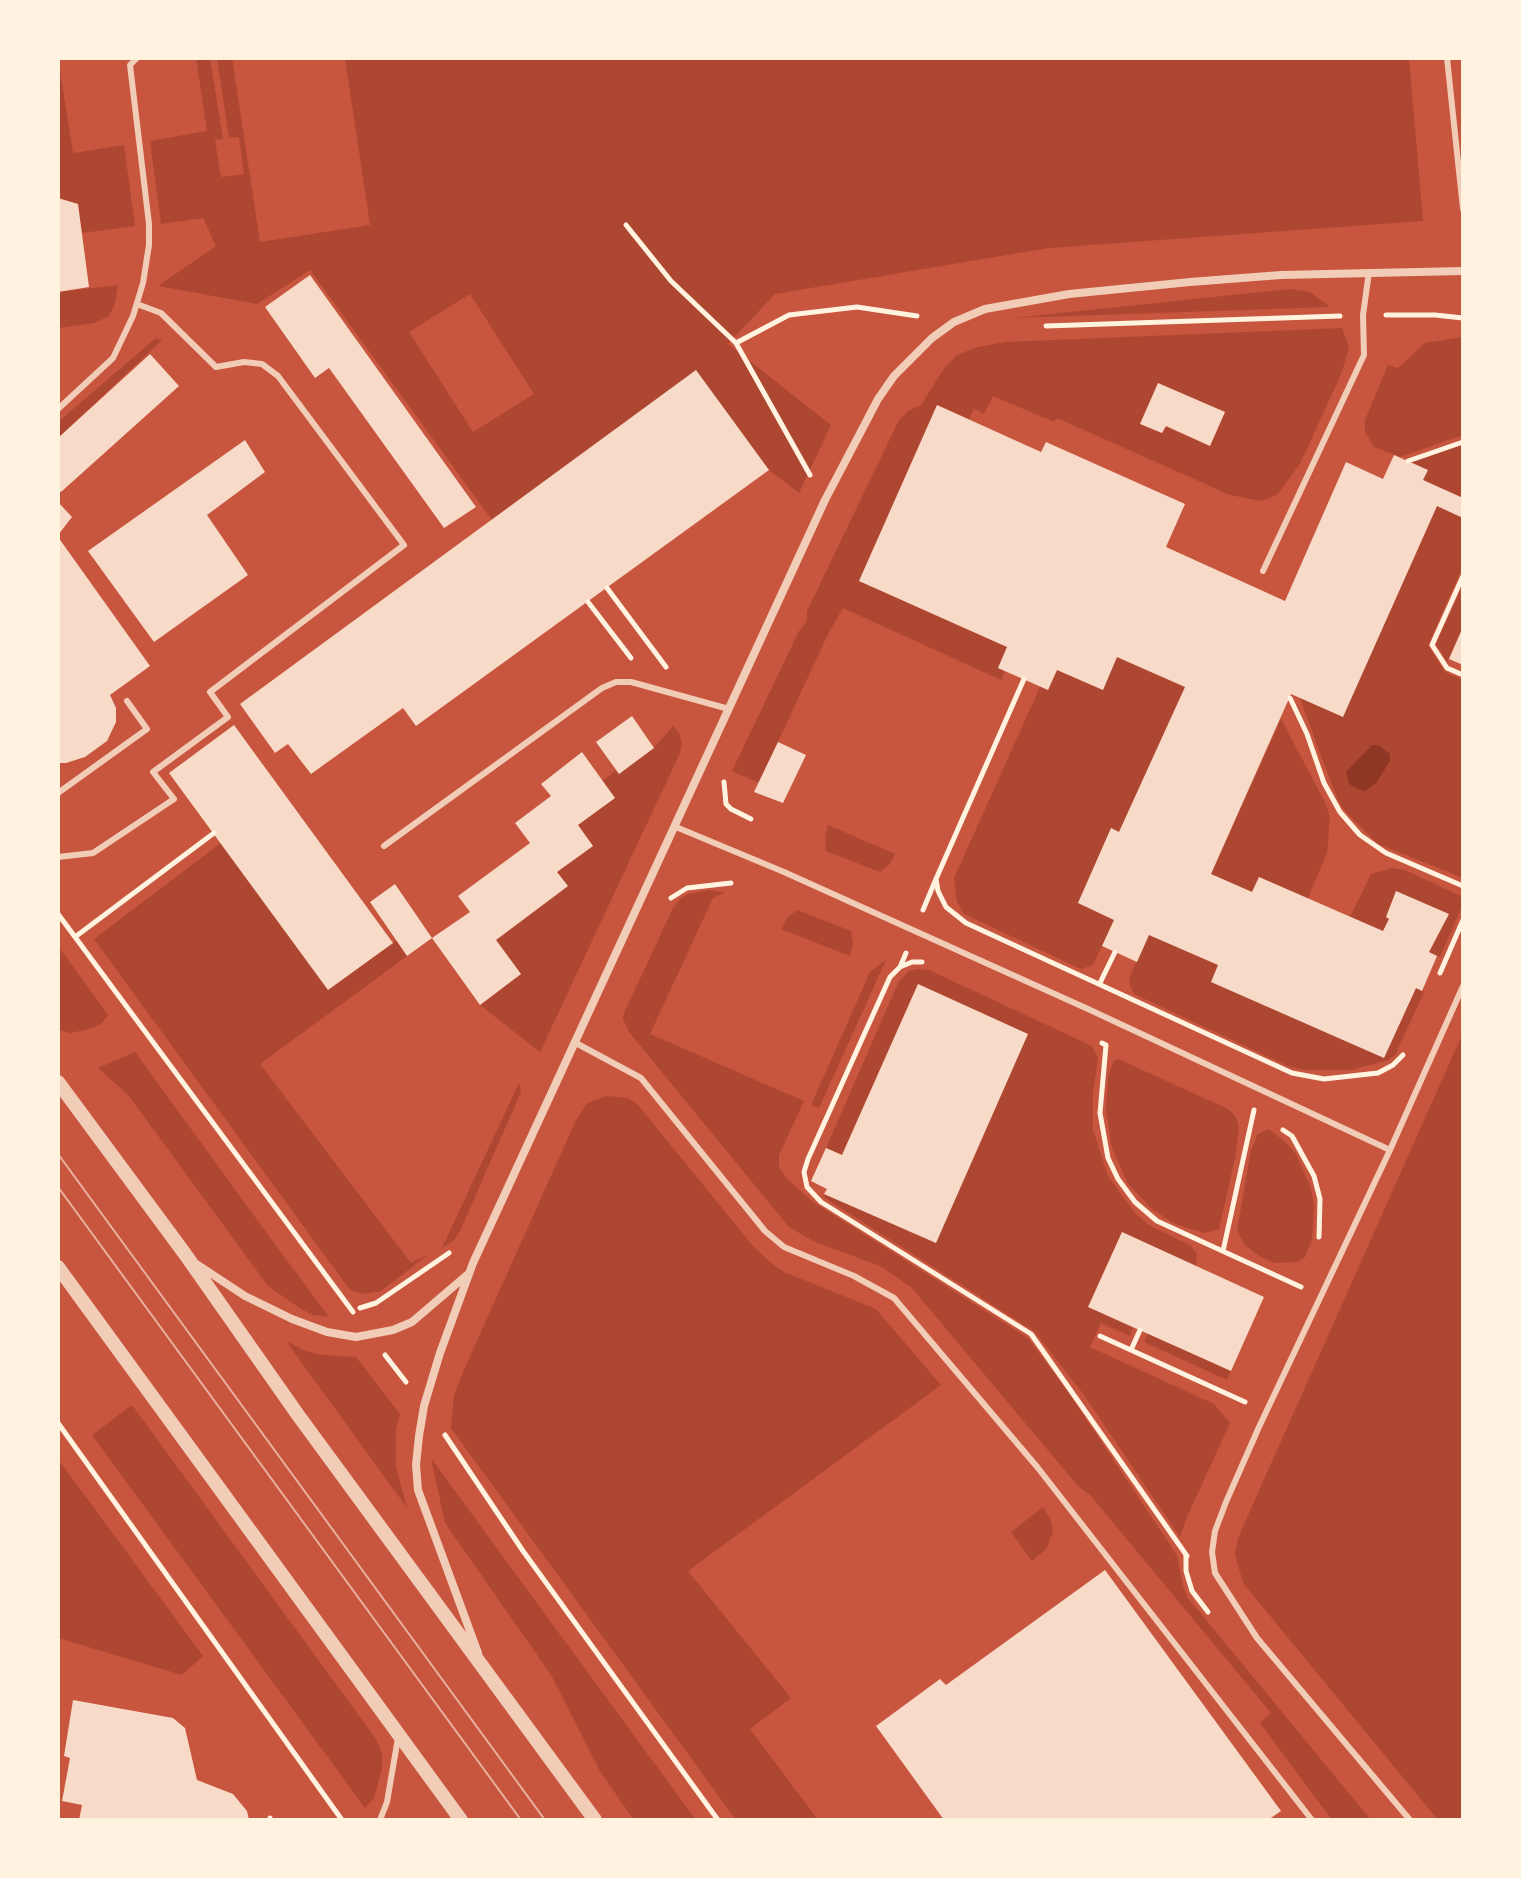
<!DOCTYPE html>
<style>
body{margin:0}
#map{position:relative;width:1521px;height:1878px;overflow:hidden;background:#c8553d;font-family:"Fira Sans",sans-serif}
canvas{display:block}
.frame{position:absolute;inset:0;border:60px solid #fff3e0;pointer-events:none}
</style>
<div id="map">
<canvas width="1521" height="1878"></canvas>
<div class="frame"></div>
</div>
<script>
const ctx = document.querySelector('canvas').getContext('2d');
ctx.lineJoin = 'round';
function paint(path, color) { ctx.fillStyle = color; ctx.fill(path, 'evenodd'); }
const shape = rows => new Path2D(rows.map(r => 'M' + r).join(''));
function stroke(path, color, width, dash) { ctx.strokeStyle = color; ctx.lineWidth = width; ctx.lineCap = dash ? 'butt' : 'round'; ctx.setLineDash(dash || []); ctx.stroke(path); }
const green = shape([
 [58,58,73,153,124,145,135,226,82,233,78,204,58,198],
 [196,58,210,58,223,139,215,140,221,177,244,174,239,137,229,138,217,58,232,58,260,242,370,225,345,58,1409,58,1423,221,1049,248,775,294,728,344,831,425,799,493,769,470,492,520,310,270,257,304,158,286,216,246,203,218,161,224,150,141,207,131],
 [470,294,534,394,473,432,409,332],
 [118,285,115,304,109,316,95,323,58,328,58,292],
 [1290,289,1310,292,1330,307,1013,318],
 [1342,328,1349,347,1342,372,1300,464,1278,494,1262,501,1230,495,1057,418,1054,422,993,396,984,414,974,409,969,419,937,405,859,581,1007,647,998,667,1005,672,1001,680,843,608,828,634,759,783,732,771,799,631,807,621,807,611,899,420,908,411,921,405,945,367,956,356,974,348,1005,342],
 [1158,383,1225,412,1210,446,1166,427,1162,433,1141,424],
 [1463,337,1463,435,1400,457,1374,447,1365,432,1365,420,1388,365,1398,368,1425,343],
 [156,338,162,340,58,438,58,422],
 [1463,445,1463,498,1423,480,1427,470,1411,462],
 [1437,506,1463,518,1463,566,1428,645,1445,672,1463,680,1463,878,1378,844,1347,813,1339,802,1328,775,1300,698,1343,716],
 [1379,745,1391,757,1365,790,1357,789,1349,784],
 [1463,585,1463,627,1447,662,1436,644],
 [1117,657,1185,687,1119,832,1111,829,1078,903,1114,920,1093,965,1081,969,964,914,957,902,954,878,1040,687,1048,690,1057,670,1102,690],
 [1281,719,1326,804,1330,818,1327,853,1308,898,1259,877,1252,892,1211,874],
 [673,726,679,733,682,743,680,753,540,1052,480,1005,521,974,496,940,567,887,557,872,593,846,578,825,615,798,602,781,617,770,620,773,654,748],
 [828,825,895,854,889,865,880,872,826,851,825,836],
 [221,843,328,990,397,940,407,956,260,1064,411,1263,429,1254,381,1291,363,1294,350,1290,94,939],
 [1392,868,1405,870,1461,896,1463,904,1440,957,1429,952,1448,914,1397,892,1386,917,1389,919,1383,931,1350,917,1371,874],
 [709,890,725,892,713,898,650,1034,804,1101,779,1155,779,1167,786,1178,813,1202,1028,1338,1068,1392,1169,1543,1177,1556,1183,1586,1188,1598,1371,1820,1332,1820,1260,1723,1271,1713,1091,1496,1078,1486,911,1287,880,1266,813,1241,789,1227,629,1032,623,1019,624,1013,673,908,680,899,688,894],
 [797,910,851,931,853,943,850,956,781,929,787,918],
 [1149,935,1218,965,1416,988,1424,992,1395,1055,1388,1060,1352,1070,1305,1070,1288,1066,1134,994,1129,983,1130,976],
 [58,946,108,1015,101,1024,90,1029,70,1033,58,1029],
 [886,960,819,1108,811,1105,870,972],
 [917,969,929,970,1092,1046,1098,1058,1093,1092,1093,1130,1108,1176,1135,1213,1149,1225,1191,1246,1197,1254,1196,1266,1122,1232,1089,1307,1133,1328,1130,1336,1101,1323,1090,1347,1214,1404,1230,1423,1187,1517,1180,1537,1084,1395,1034,1331,825,1198,824,1194,936,1243,1027,1034,918,984,842,1155,826,1148,899,981,909,971],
 [1463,1033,1463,1820,1438,1820,1243,1583,1235,1554,1238,1538,1249,1513],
 [135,1052,263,1228,329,1317,313,1315,301,1309,268,1286,129,1096,98,1068],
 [1118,1059,1228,1109,1236,1117,1239,1128,1235,1158,1219,1229,1204,1233,1175,1224,1152,1209,1128,1184,1112,1148,1106,1110,1108,1076,1114,1061],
 [519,1083,521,1092,460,1231,454,1240,442,1248],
 [607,1096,628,1098,638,1105,753,1246,770,1262,784,1272,876,1309,941,1385,688,1571,791,1698,750,1729,818,1820,736,1820,451,1428,454,1395,463,1372,576,1120,587,1103],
 [1269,1129,1285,1142,1296,1154,1310,1186,1314,1204,1312,1239,1305,1257,1298,1262,1274,1263,1259,1256,1245,1245,1237,1231,1251,1150,1258,1134],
 [1148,1333,1231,1371,1227,1380,1144,1342],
 [286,1341,305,1351,323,1355,356,1357,400,1414,396,1428,396,1467,407,1508],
 [132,1405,376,1739,382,1753,382,1769,374,1798,365,1808,92,1435],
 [431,1458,501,1554,696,1820,634,1820,601,1773,551,1675,445,1523],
 [58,1459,203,1656,182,1675,58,1638],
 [1043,1507,1051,1520,1053,1532,1046,1549,1032,1561,1011,1532]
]);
const water = shape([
 [1372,745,1379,745,1390,754,1390,761,1376,783,1365,791,1357,789,1349,784,1346,772]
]);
const building = shape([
 [58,198,78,204,89,287,58,292],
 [310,275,476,507,444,528,329,368,315,378,265,307],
 [150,354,179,386,61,492,58,489,58,438],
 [696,370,769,470,416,726,403,708,311,774,288,744,275,753,240,704],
 [1158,383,1225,412,1210,446,1166,426,1162,433,1140,424],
 [937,405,1041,452,1046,442,1185,504,1166,547,1285,601,1346,462,1383,479,1394,455,1428,470,1423,480,1463,498,1463,518,1437,506,1343,717,1291,694,1211,874,1252,892,1259,877,1383,931,1389,919,1386,917,1396,891,1449,914,1429,952,1437,956,1422,991,1416,988,1384,1058,1211,982,1218,965,1149,935,1137,962,1102,946,1114,920,1078,903,1111,828,1119,832,1185,687,1117,657,1103,690,1057,670,1048,690,998,668,1007,647,859,581],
 [245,440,265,472,207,515,248,575,154,642,88,551],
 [58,502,72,517,58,535],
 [58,537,150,666,110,695,116,708,116,722,107,741,85,757,66,763,58,763],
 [1463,627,1463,665,1449,659],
 [632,716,654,748,619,774,596,742],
 [234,725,393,943,328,990,169,773],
 [778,742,806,755,783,803,754,792],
 [582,752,615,798,578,825,593,846,557,872,568,886,496,940,521,974,480,1005,432,938,470,912,458,896,530,843,515,823,551,796,541,784],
 [395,884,432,938,407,956,370,902],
 [918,984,1028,1034,936,1243,824,1194,827,1189,811,1181,826,1148,842,1155],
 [1122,1232,1264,1297,1231,1371,1088,1307],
 [1105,1570,1281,1811,1268,1820,944,1820,876,1726,940,1679,946,1685],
 [73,1700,173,1718,185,1728,197,1780,233,1794,247,1811,249,1820,79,1820,82,1805,62,1801,70,1758,64,1756]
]);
const path = shape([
 [626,225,671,281,736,343,789,315,857,307,917,316],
 [1386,315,1435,315,1463,318],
 [1046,326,1340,316],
 [736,343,810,475],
 [1408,461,1463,442],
 [1463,576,1432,645,1447,668,1463,675],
 [607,588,666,667],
 [588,602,631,658],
 [1024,679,936,879,938,891,946,907,966,923,1292,1073,1324,1079,1378,1073,1393,1065,1403,1055],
 [1290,698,1307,734,1324,783,1340,812,1360,835,1386,853,1463,886],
 [724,782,726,804,731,809,751,819],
 [671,898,687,888,731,883],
 [923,910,936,879],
 [58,914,353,1312],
 [75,937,214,833],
 [906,953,900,967,890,977,808,1159,804,1172,807,1187,821,1202,1031,1334,1187,1556],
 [900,967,912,962,922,962],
 [1440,973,1463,920],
 [1100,983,1115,952],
 [1102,1043,1106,1045,1100,1113,1108,1158,1118,1179,1135,1202,1157,1221,1301,1287],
 [1283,1130,1292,1136,1314,1176,1320,1199,1319,1237],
 [1223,1251,1254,1110],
 [360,1308,376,1303,449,1253],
 [1100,1336,1245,1402],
 [1131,1350,1140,1330],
 [385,1355,406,1382],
 [58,1423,342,1820],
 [445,1435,523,1551,718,1820],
 [1186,1556,1186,1571,1192,1591,1208,1612],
 [270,1820,270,1818]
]);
const service = shape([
 [1447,58,1463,209],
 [58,409,113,358,133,316,143,283,149,245,149,224,130,65,137,58],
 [1263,571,1364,355,1363,315,1369,272],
 [58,793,147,729,127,701],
 [676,827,784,872,1088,1009,1390,1150,1259,1427,1226,1502,1215,1531,1212,1552,1215,1573,1257,1638,1410,1820],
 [384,846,602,688,616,682,631,682,729,709],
 [58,857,93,853,174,799,153,772,228,717,210,692,404,545,278,376,262,364,244,362,216,367,161,313,137,304],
 [574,1042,641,1078,765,1231,784,1247,854,1276,894,1298,1038,1468,1312,1820],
 [1390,1150,1463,986],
 [380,1820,387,1802,398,1738]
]);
const minor = shape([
 [198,1265,245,1296,292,1319,327,1332,356,1337,393,1330,412,1322,467,1275],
 [478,1653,418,1490,416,1465,419,1436,424,1406,440,1353,473,1263,825,500,878,399,894,376,932,338,954,322,985,309,1069,294,1190,282,1281,275,1463,271]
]);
const tertiary = shape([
 [58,1082,185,1254,298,1415,595,1820],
 [58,1267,461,1820]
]);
const tram = shape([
 [58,1154,545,1820],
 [58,1187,521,1820]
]);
paint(green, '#ae4732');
paint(water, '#8f3625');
paint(building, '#f7dbc8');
stroke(path, '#fff3e0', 5);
stroke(service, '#f1ccb7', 6);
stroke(minor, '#f1ccb7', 8);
stroke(tertiary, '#f1ccb7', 14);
stroke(tram, '#e9b49f', 2);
</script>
